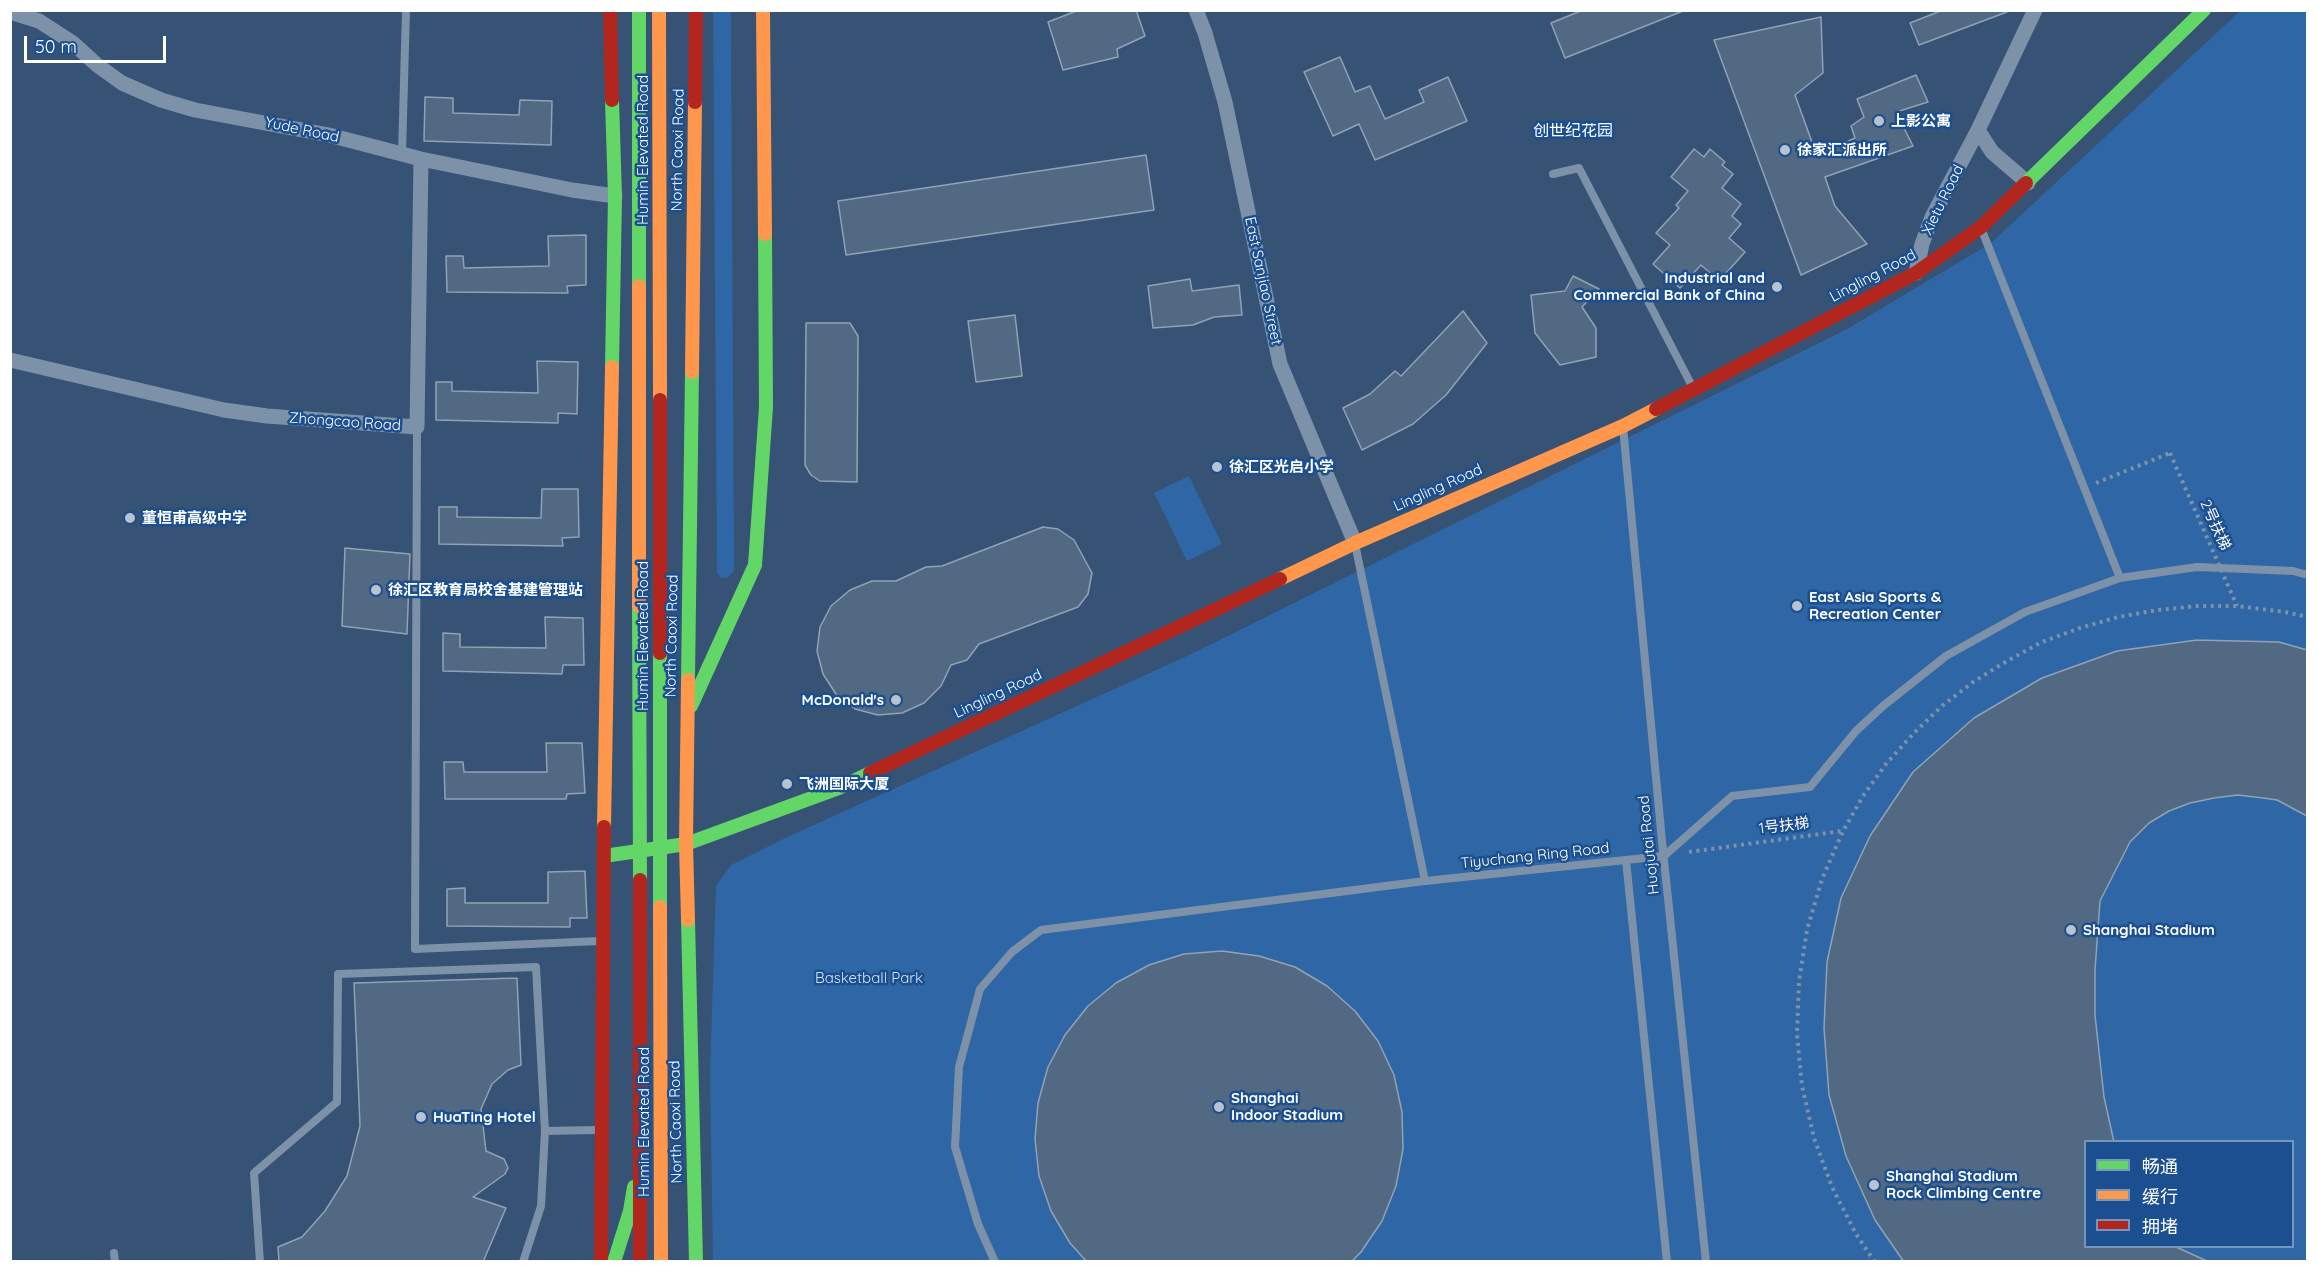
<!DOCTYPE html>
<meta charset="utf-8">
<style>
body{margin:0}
#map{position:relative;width:2318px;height:1272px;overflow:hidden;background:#365274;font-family:Quicksand,"Noto Sans SC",sans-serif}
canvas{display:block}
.frame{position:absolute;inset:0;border:12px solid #fff;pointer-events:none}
.legend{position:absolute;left:2084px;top:1140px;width:210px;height:108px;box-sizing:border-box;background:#1b4f8f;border:2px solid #7695bc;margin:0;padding:8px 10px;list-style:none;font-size:18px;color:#fff}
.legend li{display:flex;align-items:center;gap:12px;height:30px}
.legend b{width:30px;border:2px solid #7695bc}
.scale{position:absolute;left:24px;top:36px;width:142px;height:27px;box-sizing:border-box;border:3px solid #fff;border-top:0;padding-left:8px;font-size:18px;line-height:21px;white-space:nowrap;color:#fff;-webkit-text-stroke:4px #1b4f8f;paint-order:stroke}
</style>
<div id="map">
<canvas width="2318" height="1272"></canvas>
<div class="frame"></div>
<ul class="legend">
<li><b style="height:8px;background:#63d668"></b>畅通</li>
<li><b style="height:8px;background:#ff974d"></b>缓行</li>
<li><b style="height:8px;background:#b3261e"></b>拥堵</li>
</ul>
<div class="scale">50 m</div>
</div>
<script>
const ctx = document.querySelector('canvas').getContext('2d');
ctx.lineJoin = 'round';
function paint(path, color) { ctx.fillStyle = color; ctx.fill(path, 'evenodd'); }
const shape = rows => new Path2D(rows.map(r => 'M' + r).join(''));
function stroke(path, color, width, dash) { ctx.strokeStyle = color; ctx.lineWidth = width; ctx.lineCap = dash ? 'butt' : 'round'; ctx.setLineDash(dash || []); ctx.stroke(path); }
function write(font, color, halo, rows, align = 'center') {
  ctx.font = font + ' Quicksand,"Noto Sans SC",sans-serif'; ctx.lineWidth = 5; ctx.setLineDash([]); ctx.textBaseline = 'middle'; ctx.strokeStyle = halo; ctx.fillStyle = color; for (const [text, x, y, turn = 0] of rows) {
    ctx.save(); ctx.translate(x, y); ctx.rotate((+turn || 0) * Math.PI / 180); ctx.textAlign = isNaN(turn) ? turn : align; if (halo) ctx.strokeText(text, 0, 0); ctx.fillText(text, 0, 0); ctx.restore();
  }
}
const green = shape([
 [713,11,731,11,734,571,727,578,721,578,717,573],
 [2240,11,2307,11,2307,1261,713,1262,710,1071,716,886,731,865,785,838,1185,657,1847,329,1991,243],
 [2086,1142,2292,1142,2292,1246,2086,1246],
 [1189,476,1222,544,1187,561,1154,493]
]);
const building = shape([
 [1079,10,1136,10,1145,36,1117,49,1118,57,1063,70,1048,22,1079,10],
 [1583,10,1682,10,1683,11,1565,58,1551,23,1583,10],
 [1943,10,2007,10,2007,12,1919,45,1910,23,1943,10],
 [1821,17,1823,73,1795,95,1817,156,1855,138,1851,126,1864,117,1857,99,1916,75,1928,102,1896,112,1913,146,1825,177,1835,206,1867,244,1801,275,1714,40,1821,17],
 [1340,57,1355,92,1370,86,1385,119,1424,102,1419,90,1448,77,1467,121,1375,160,1359,124,1333,136,1304,72,1340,57],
 [425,97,453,98,453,113,519,115,520,100,552,101,551,145,424,141,425,97],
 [1694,149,1704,157,1710,149,1725,162,1722,165,1733,174,1722,188,1741,204,1732,216,1741,224,1729,238,1745,252,1719,281,1701,265,1680,288,1653,264,1670,245,1656,233,1679,208,1676,205,1688,191,1671,177,1694,149],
 [1146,155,1154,210,846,255,838,201,1146,155],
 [586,235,586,285,567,286,568,293,447,292,446,256,463,256,464,268,549,266,548,236,586,235],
 [1573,276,1599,289,1582,307,1596,328,1596,357,1560,365,1535,333,1531,295,1565,291,1573,276],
 [1190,279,1192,291,1239,285,1242,315,1214,317,1193,325,1153,328,1148,286,1190,279],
 [1463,311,1487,343,1446,395,1413,424,1362,450,1343,408,1370,394,1395,371,1401,376,1463,311],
 [1015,315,1022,376,976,382,968,321,1015,315],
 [806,323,850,323,858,336,857,482,820,481,811,475,805,465,806,323],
 [537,361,578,362,577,414,558,413,558,423,436,420,436,382,452,382,452,391,538,393,537,361],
 [542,489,578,489,579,537,562,538,563,546,439,544,439,507,457,507,457,517,541,518,542,489],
 [1043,527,1058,529,1074,540,1092,573,1088,594,1078,607,979,644,967,660,951,665,941,686,924,703,902,713,878,715,855,709,836,694,823,674,817,651,820,627,831,606,850,590,872,581,896,581,926,567,942,566,1043,527],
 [345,548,410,554,407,634,342,626,345,548],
 [545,617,583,618,584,665,563,665,562,674,443,671,443,633,460,634,460,647,546,648,545,617],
 [2197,640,2279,642,2307,650,2307,816,2277,800,2263,798,2238,795,2214,798,2190,803,2169,811,2149,823,2130,842,2100,901,2095,970,2095,1015,2104,1097,2114,1142,2085,1142,2085,1246,2174,1246,2209,1262,1904,1262,1875,1220,1846,1156,1829,1095,1824,1028,1827,962,1841,898,1870,836,1913,772,1974,718,2042,678,2117,651,2197,640],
 [546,743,582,743,585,793,567,794,566,799,445,799,444,762,463,762,464,772,547,772,546,743],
 [585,871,587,918,570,918,570,927,447,926,447,889,465,888,465,903,548,903,548,872,585,871],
 [1222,951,1259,956,1295,967,1327,986,1355,1011,1378,1041,1394,1075,1402,1112,1403,1149,1396,1186,1382,1221,1361,1252,1351,1262,1087,1262,1070,1243,1051,1211,1039,1176,1035,1139,1038,1103,1048,1067,1065,1035,1088,1006,1116,983,1149,965,1184,954,1222,951],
 [517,978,521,1065,508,1070,492,1084,481,1109,486,1151,504,1159,508,1168,505,1174,473,1197,506,1208,483,1262,279,1262,278,1247,302,1237,325,1211,347,1176,360,1126,354,983,517,978]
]);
const path = shape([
 [2096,483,2170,453],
 [1689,852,1842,831],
 [1875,1262,1856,1234,1832,1187,1814,1138,1802,1086,1797,1034,1799,981,1807,930,1822,879,1843,831,1863,796,1886,764,1913,734,1942,706,1973,682,2007,661,2042,642,2080,628,2118,617,2158,610,2197,606,2237,606,2285,612,2308,617]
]);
const lane = shape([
 [402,154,406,10],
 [1553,174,1579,168,1693,388],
 [1981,228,2120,578],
 [417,427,415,949,599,941],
 [1623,427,1662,841,1706,1262],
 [1355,544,1425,881],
 [1626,860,1667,1262],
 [114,1253,115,1262],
 [260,1262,254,1173,337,1102,338,974,536,967,545,1131],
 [523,1262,541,1206,545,1131,597,1130],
 [995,1262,978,1224,955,1147,959,1067,980,989,1012,952,1041,930,1425,881,1664,856,1732,796,1810,787,1856,731,1883,706,1946,656,2025,612,2120,578,2197,567,2293,571,2308,575]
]);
const street = shape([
 [1196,10,1205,33,1225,102,1280,364,1355,543],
 [10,12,39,21,73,43,97,65,122,83,161,100,195,110,329,135,421,159,572,190,615,196],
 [1978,130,1992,152,2028,183],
 [1916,273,1922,244,1932,217,1978,130,2035,10],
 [10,360,224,410,267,416,417,427,421,159]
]);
const fast = shape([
 [2026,183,2204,10],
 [612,367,615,196,612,100],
 [688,680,692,372],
 [691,706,755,565,766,407,765,234],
 [604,856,686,844,839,788,870,773],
 [688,920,696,1262],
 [614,1262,630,1211,634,1187]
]);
const slow = shape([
 [763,10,765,234],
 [692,372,695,102],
 [1280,579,1355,543,1623,426,1656,409],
 [604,827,612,367],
 [688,920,686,844,688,680]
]);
const jam = shape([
 [610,10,612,100],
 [695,102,696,10],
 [1656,409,1916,273,1981,227,2026,183],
 [870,773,1280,579],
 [601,1262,604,827]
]);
const pathBridge = shape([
 [2170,453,2237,606]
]);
const fastBridge = shape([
 [639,10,639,286],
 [639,606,640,880],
 [660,653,660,907]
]);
const slowBridge = shape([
 [659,10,660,400],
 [639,286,639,606],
 [660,907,661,1262]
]);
const jamBridge = shape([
 [660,400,660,653],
 [640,880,640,1262]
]);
const markers = [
 [1879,121,6,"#b9c2ce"],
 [1785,150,6,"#b9c2ce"],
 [1777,287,6,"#b9c2ce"],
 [1217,467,6,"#b9c2ce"],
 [130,518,6,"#b9c2ce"],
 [376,590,6,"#b9c2ce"],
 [1797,606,6,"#b9c2ce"],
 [896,700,6,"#b9c2ce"],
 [787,784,6,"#b9c2ce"],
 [2071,930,6,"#b9c2ce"],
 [1219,1107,6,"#b9c2ce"],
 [421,1117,6,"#b9c2ce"],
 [1874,1185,6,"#b9c2ce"]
];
const poiNames = [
 ["上影公寓",1891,121],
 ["徐家汇派出所",1797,150],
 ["Industrial and",1765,278,"right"],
 ["Commercial Bank of China",1765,295,"right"],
 ["徐汇区光启小学",1229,467],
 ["董恒甫高级中学",142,518],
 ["徐汇区教育局校舍基建管理站",388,590],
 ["East Asia Sports &",1809,597],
 ["Recreation Center",1809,614],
 ["McDonald's",884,700,"right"],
 ["飞洲国际大厦",799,784],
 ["Shanghai Stadium",2083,930],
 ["Shanghai",1231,1098],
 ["Indoor Stadium",1231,1115],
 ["HuaTing Hotel",433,1117],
 ["Shanghai Stadium",1886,1176],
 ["Rock Climbing Centre",1886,1193]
];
const streetNames = [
 ["Yude Road",302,130,12],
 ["Humin Elevated Road",643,150,-90],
 ["North Caoxi Road",678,150,-89],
 ["Xietu Road",1943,200,-64],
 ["Lingling Road",1873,276,-28],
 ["East Sanjiao Street",1263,281,78],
 ["Zhongcao Road",345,422,4],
 ["Lingling Road",1438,488,-24],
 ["2号扶梯",2215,525,66],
 ["Humin Elevated Road",643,636,-90],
 ["North Caoxi Road",672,636,-89],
 ["Lingling Road",998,694,-25],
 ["1号扶梯",1784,826,-7],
 ["Huojutai Road",1649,845,-96],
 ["Tiyuchang Ring Road",1535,856,-6],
 ["Humin Elevated Road",644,1122,-90],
 ["North Caoxi Road",676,1122,-91]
];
const parkNames = [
 ["Basketball Park",869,978]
];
const neighbourhoodNames = [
 ["创世纪花园",1573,131]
];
paint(green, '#2f66a5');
paint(building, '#526984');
stroke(building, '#92a2b6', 1.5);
stroke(path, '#7d92a8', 4, [3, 4.5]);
stroke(lane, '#7d92a8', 8);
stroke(street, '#7d92a8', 15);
stroke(fast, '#63d668', 14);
stroke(slow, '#ff974d', 14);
stroke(jam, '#b3261e', 14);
stroke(pathBridge, '#7d92a8', 4, [3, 4.5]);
stroke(fastBridge, '#63d668', 14);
stroke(slowBridge, '#ff974d', 14);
stroke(jamBridge, '#b3261e', 14);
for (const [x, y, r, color] of markers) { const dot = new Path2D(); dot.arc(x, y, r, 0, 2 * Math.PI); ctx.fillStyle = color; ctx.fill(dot); stroke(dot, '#1b4f8f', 2); }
write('bold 15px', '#fff', '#1b4f8f', poiNames, 'left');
write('15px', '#fff', '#1b4f8f', streetNames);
write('15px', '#cfe3fa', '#1b4f8f', parkNames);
write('16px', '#fff', '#1b4f8f', neighbourhoodNames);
</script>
